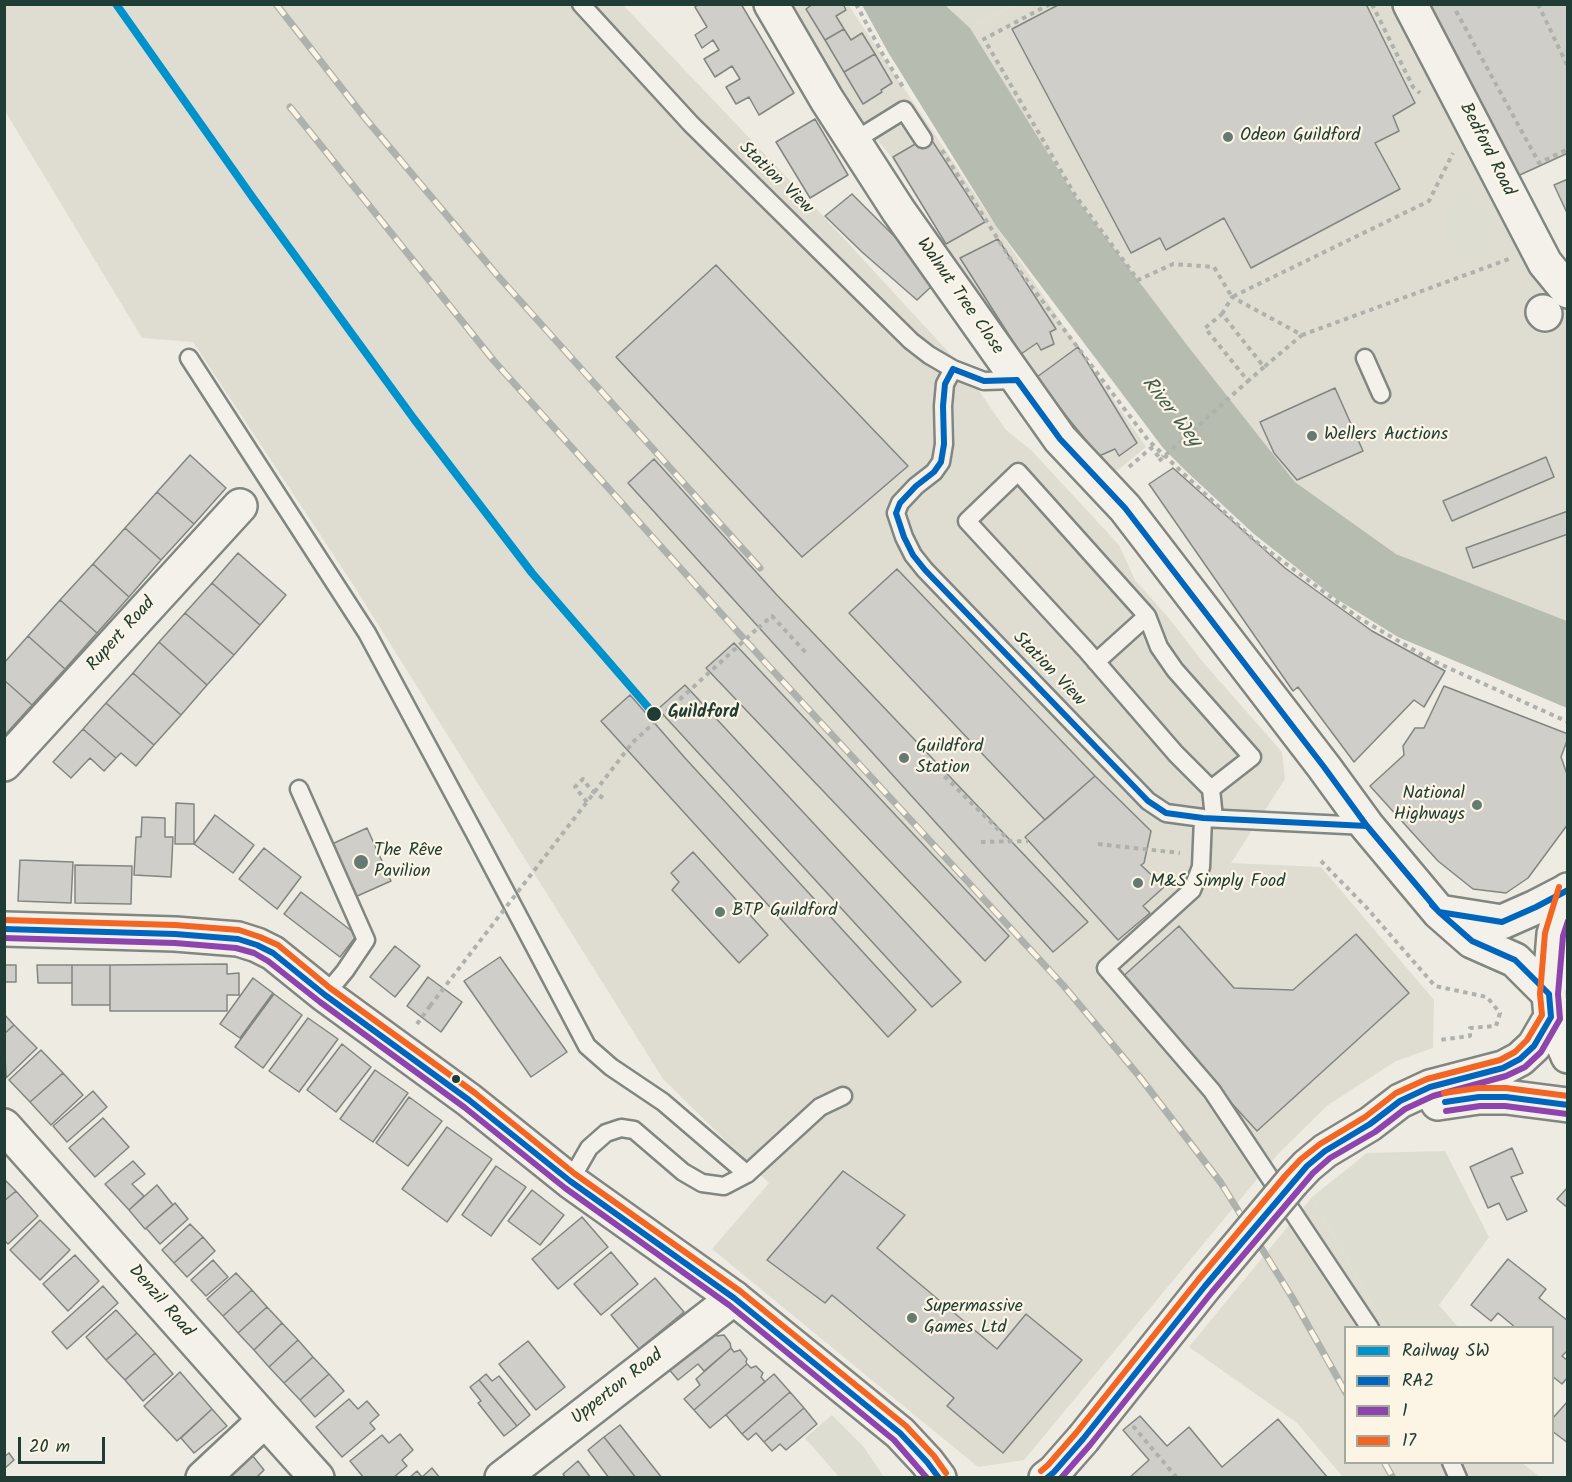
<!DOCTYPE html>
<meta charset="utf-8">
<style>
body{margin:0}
#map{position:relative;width:1572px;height:1482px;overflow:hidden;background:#eeebe3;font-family:Kalam,sans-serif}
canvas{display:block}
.frame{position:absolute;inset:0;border:6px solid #1f3d34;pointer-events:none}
.legend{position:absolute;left:1344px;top:1326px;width:210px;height:138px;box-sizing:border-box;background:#fcf5e5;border:2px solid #a4ab9e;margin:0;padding:8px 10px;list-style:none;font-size:18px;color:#1f3d34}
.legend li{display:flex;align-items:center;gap:12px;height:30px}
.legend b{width:30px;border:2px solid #a4ab9e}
.scale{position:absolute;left:18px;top:1437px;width:87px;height:27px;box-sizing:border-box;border:3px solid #1f3d34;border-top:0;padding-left:8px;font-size:18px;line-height:21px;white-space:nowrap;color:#1f3d34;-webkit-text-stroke:4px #fcf5e5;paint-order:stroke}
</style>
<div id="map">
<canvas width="1572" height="1482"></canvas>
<div class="frame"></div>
<ul class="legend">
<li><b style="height:8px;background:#0092cb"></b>Railway SW</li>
<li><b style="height:8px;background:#0065bd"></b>RA2</li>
<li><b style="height:8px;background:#8e44ad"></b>1</li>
<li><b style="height:8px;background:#f26522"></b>17</li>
</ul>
<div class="scale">20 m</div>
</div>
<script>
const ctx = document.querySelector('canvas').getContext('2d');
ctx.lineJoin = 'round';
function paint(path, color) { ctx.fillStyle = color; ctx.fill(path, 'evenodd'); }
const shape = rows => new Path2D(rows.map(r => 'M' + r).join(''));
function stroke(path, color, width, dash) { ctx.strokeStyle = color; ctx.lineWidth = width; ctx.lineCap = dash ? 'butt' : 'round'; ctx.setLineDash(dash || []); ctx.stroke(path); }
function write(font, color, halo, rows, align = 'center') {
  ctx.font = font + ' Kalam,sans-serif'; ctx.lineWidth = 4.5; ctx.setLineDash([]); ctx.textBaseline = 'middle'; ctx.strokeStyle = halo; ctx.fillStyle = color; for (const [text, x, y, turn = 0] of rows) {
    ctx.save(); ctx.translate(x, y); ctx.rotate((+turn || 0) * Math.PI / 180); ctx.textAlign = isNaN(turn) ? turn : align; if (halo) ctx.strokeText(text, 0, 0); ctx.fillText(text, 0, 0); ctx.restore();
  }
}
const built = shape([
 [5,5,623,5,813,205,964,369,1006,430,1032,451,1119,545,1135,580,1168,617,1202,661,1282,752,1285,779,1231,863,1321,867,1434,1000,1433,1048,1396,1061,1328,1105,1278,1154,1024,1460,978,1467,712,1249,769,1183,663,1079,354,586,193,342,142,338,5,111],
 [792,5,849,5,853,12,996,226,1146,447,1113,474,1069,429,952,254,889,154,856,115],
 [1015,5,1410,5,1567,286,1567,621,1396,554,1295,482,1187,345,1076,198,970,28],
 [1312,1197,1385,1327,1346,1328,1346,1462,1522,1463,1540,1477,1343,1477,1297,1423,1189,1347]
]);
const green = shape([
 [945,5,1015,5,970,28],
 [1458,190,1463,190,1467,193,1484,217,1493,241,1489,249,1480,253,1470,254,1461,251,1454,246,1448,239,1445,230,1447,212,1454,194],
 [1445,1151,1489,1237,1439,1305,1458,1327,1385,1327,1312,1197,1367,1153],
 [832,1415,863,1446,884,1477,839,1477,805,1438]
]);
const water = shape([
 [862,5,945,5,970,28,1076,198,1187,345,1295,482,1396,554,1567,621,1567,708,1398,637,1335,598,1254,534,1187,472,1163,448,996,226,888,52]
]);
const building = shape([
 [699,4,741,4,794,93,759,115,749,97,736,104,726,87,740,79,732,66,715,77,704,59,719,50,713,40,702,48,695,35,707,27,695,7,699,4],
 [813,4,843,4,846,10,836,16,844,29,825,40,806,9,813,4],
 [1060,4,1366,4,1415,103,1393,116,1399,131,1375,143,1400,189,1251,268,1224,218,1166,250,1160,238,1131,253,1012,29,1060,4],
 [1430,4,1568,4,1568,153,1511,179,1430,4],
 [844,29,851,40,862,33,875,54,844,72,825,40,844,29],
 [875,54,892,83,881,90,882,92,863,104,844,72,875,54],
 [815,119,848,175,810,198,776,142,815,119],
 [929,136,985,222,946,244,893,157,929,136],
 [1568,179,1568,215,1554,185,1568,179],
 [852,194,904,246,932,286,917,300,862,252,825,216,852,194],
 [998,239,1056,329,1050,332,1054,344,1041,350,1037,343,1021,354,960,258,998,239],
 [716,265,908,466,802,557,616,357,716,265],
 [1078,347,1137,443,1119,456,1115,449,1099,456,1067,417,1037,377,1078,347],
 [1335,388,1363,451,1297,480,1274,453,1260,422,1335,388],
 [190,455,226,488,194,524,157,492,190,455],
 [1546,457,1554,477,1452,521,1443,501,1546,457],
 [654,459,776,594,1088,922,1053,952,628,483,654,459],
 [1173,468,1285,568,1372,631,1445,671,1424,707,1414,700,1354,762,1298,687,1293,691,1149,484,1173,468],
 [157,492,194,524,161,560,125,528,157,492],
 [1568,511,1568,534,1473,568,1466,548,1568,511],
 [125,528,161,560,129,597,93,564,125,528],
 [238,553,286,595,260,625,212,583,238,553],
 [93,564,129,597,97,633,60,600,93,564],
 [897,569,1095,776,1045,820,849,613,897,569],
 [212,583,260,625,234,655,185,613,212,583],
 [60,600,97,633,65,669,28,636,60,600],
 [185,613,234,655,207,685,159,642,185,613],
 [28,636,65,669,32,705,4,680,4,663,28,636],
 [159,642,207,685,181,715,133,673,159,642],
 [734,643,1009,936,985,961,706,668,734,643],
 [133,673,181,715,154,745,106,703,133,673],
 [4,680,32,705,4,736,4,680],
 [685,685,961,982,932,1007,658,709,685,685],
 [1444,686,1568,734,1568,738,1561,757,1568,777,1568,824,1528,878,1506,893,1473,889,1438,861,1370,786,1404,755,1403,746,1415,728,1424,728,1444,686],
 [630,695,685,758,916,1010,888,1037,601,721,630,695],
 [106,703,154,745,136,766,121,753,116,758,83,729,106,703],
 [83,729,116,758,104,771,90,758,71,778,53,762,83,729],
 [1095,776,1151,831,1144,863,1141,865,1164,887,1143,906,1150,913,1118,940,1025,837,1095,776],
 [176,803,194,804,194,844,175,844,176,803],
 [215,815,254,845,233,873,194,844,215,815],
 [142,817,165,818,165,837,173,837,171,877,134,875,136,837,141,837,142,817],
 [367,828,391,881,355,897,332,844,367,828],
 [264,848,301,877,277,909,239,879,264,848],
 [693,852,768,935,739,963,672,890,679,882,671,873,693,852],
 [20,860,73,862,71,903,18,901,20,860],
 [75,865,132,866,131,904,75,903,75,865],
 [301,892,357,935,340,957,284,914,301,892],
 [1179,926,1234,988,1293,990,1356,934,1409,993,1257,1131,1119,980,1179,926],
 [395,946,420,966,395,997,370,977,395,946],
 [500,957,567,1052,531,1077,464,981,500,957],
 [227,964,227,974,239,973,239,995,227,995,227,1011,110,1011,110,965,227,964],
 [4,965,16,965,16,982,4,982,4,965],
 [37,965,72,965,72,983,38,983,37,965],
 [72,965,110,965,110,1005,72,1005,72,965],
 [428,977,462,1002,441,1032,407,1006,428,977],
 [253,978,273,993,240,1038,220,1024,253,978],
 [274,994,302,1015,263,1068,235,1047,274,994],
 [4,1014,14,1025,4,1034,4,1014],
 [308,1018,338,1039,299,1092,269,1071,308,1018],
 [14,1025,37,1048,6,1078,4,1034,14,1025],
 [342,1044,371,1067,336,1112,307,1090,342,1044],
 [41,1050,63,1073,30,1102,9,1080,41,1050],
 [375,1070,408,1093,373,1142,340,1119,375,1070],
 [63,1073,83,1095,51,1125,30,1102,63,1073],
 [93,1091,107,1107,67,1142,53,1126,93,1091],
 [409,1097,442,1121,408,1166,376,1143,409,1097],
 [103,1118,129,1147,95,1177,69,1148,103,1118],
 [447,1127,492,1159,447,1222,402,1189,447,1127],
 [1512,1148,1523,1173,1511,1177,1527,1211,1507,1220,1499,1203,1488,1208,1470,1167,1512,1148],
 [133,1161,145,1174,132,1184,144,1196,129,1210,105,1184,133,1161],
 [496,1166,526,1187,491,1236,462,1215,496,1166],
 [843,1171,905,1215,877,1248,997,1349,1026,1314,1082,1360,1003,1453,947,1406,954,1398,832,1295,825,1303,767,1260,843,1171],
 [4,1179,16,1191,4,1201,4,1179],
 [157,1185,173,1205,145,1229,129,1210,157,1185],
 [1568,1187,1568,1208,1557,1199,1568,1187],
 [532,1190,564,1215,540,1245,508,1221,532,1190],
 [16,1191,38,1216,8,1244,4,1240,4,1201,16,1191],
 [175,1203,188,1219,160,1244,146,1228,175,1203],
 [582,1217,608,1247,558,1289,532,1259,582,1217],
 [40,1220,70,1250,40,1280,10,1250,40,1220],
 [190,1224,203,1237,174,1263,162,1250,190,1224],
 [203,1237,215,1251,187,1277,174,1263,203,1237],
 [611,1252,638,1284,601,1315,574,1284,611,1252],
 [75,1255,99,1281,68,1311,43,1284,75,1255],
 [1508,1259,1546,1289,1539,1298,1568,1321,1568,1350,1562,1356,1568,1361,1568,1377,1562,1384,1552,1376,1552,1328,1516,1328,1498,1313,1491,1321,1471,1305,1508,1259],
 [213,1260,228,1277,206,1296,191,1280,213,1260],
 [236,1273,252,1290,223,1316,207,1299,236,1273],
 [655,1278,684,1312,639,1349,611,1315,655,1278],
 [103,1286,118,1303,67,1349,52,1332,103,1286],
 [252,1290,267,1307,238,1333,223,1316,252,1290],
 [267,1307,282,1323,254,1350,238,1333,267,1307],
 [116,1310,137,1333,106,1360,86,1337,116,1310],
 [282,1323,298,1340,269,1367,254,1350,282,1323],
 [712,1331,717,1336,724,1335,730,1343,731,1348,704,1371,698,1364,678,1380,667,1367,712,1331],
 [137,1333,155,1353,125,1380,106,1360,137,1333],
 [298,1340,313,1357,284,1383,269,1367,298,1340],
 [528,1341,565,1387,536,1410,499,1364,528,1341],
 [731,1348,734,1352,740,1350,747,1359,746,1362,747,1364,694,1410,684,1399,700,1385,696,1379,731,1348],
 [155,1353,173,1374,143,1401,125,1380,155,1353],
 [313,1357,329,1374,300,1400,284,1383,313,1357],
 [747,1364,751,1368,756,1366,763,1373,761,1377,765,1382,710,1428,694,1410,747,1364],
 [180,1372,212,1409,177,1441,144,1406,180,1372],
 [329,1374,344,1391,315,1417,300,1400,329,1374],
 [486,1374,492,1381,499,1376,530,1415,517,1426,479,1380,486,1374],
 [774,1374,790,1392,742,1434,726,1415,774,1374],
 [479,1380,517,1426,504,1436,478,1403,481,1401,470,1387,479,1380],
 [790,1392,804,1408,764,1442,756,1433,748,1440,742,1434,790,1392],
 [349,1399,358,1409,367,1401,379,1415,370,1423,375,1429,342,1457,316,1427,349,1399],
 [1568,1401,1568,1443,1552,1431,1552,1419,1568,1401],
 [804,1408,817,1424,786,1450,780,1444,772,1451,764,1442,804,1408],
 [212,1409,227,1426,194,1453,181,1438,212,1409],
 [1140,1416,1167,1446,1189,1427,1222,1467,1278,1419,1328,1478,1129,1478,1149,1460,1123,1430,1140,1416],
 [620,1425,662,1478,636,1478,604,1437,620,1425],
 [400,1434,413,1450,402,1460,407,1466,393,1478,364,1478,350,1461,382,1435,389,1443,400,1434],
 [604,1437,636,1478,609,1478,588,1450,604,1437],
 [9,1453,14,1460,4,1469,4,1457,9,1453],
 [252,1455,264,1470,256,1478,226,1478,252,1455],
 [578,1461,591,1478,566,1478,563,1474,578,1461],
 [432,1468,440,1478,409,1478,417,1471,422,1477,432,1468]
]);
const path = shape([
 [856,4,882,53,903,87],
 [1050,4,984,39,1075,195,1138,280,1173,264,1214,267,1232,297,1429,201,1453,153],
 [1372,4,1413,87,1420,93],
 [1538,4,1568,67],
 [1456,11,1539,163,1568,149],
 [942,150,1009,257,1148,440,1254,540,1359,618,1431,660,1568,722],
 [1222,314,1232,297,1302,335,1509,259],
 [1264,367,1248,381,1205,328,1222,314,1264,367,1302,335],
 [1129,467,1151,448,1160,458,1163,456],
 [758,628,772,616,808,655],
 [917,773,931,763,1010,841],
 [587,802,575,787,583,779,591,790,606,800],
 [981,842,1028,841],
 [1098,844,1180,853],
 [1321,861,1366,907,1435,986,1487,997,1500,1013,1496,1026,1470,1028,1470,1036,1439,1040],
 [417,1024,430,1006],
 [1133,1426,1177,1478]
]);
const lane = shape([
 [581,4,691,124,911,341,929,355,953,369,984,381,1017,380],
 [854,141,904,110,923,139],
 [189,358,367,633,474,832,587,1046,611,1067,663,1102,747,1174],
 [1365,358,1381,394],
 [953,369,945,384,943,406,944,444,941,462,934,472,916,486,900,503,896,513,904,537,913,555,925,570,1148,801,1166,813,1203,818,1366,826],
 [1096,662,1147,616],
 [299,789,366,940,345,971,325,995],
 [1211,789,1252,757,1175,670,1159,647,1147,616,1018,472,967,521,1086,650,1176,754,1211,789,1214,818],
 [1203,818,1201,867,1192,890,1106,968,1212,1091,1370,1328],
 [570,1181,589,1148,606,1133,621,1128,634,1130,683,1172,702,1183,724,1186,747,1174,820,1107,843,1096],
 [1451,1462,1458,1478]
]);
const street = shape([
 [1410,4,1545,263,1568,291],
 [1543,312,1545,314],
 [4,764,240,506],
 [4,1126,265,1420,317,1478],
 [203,1478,265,1420],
 [502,1478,734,1298]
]);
const secondary = shape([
 [771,4,827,100,898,210,1060,439,1125,508,1324,767,1367,826,1439,912,1472,941,1515,960,1549,994],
 [1439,912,1502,922,1536,907,1567,891],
 [4,929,175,934,238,939,257,945,273,953,325,995,469,1100,570,1181,734,1298,900,1433,927,1462,939,1478]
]);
const primary = shape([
 [1568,890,1554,934,1549,994,1551,1017,1568,1056],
 [1438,1103,1479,1097,1506,1097,1568,1105],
 [1292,1182,1307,1166,1325,1151,1370,1124,1400,1101,1430,1087,1503,1068,1520,1059,1534,1046,1551,1017],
 [1046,1478,1054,1472,1083,1439]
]);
const rail = shape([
 [276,4,365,118,497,275,760,568],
 [290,107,494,361,764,661,1063,985,1139,1076,1221,1183,1292,1297,1346,1393],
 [1384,1462,1393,1478]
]);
const pathBridge = shape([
 [1159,461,1248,381],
 [430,1006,633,742,758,628]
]);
const primaryBridge = shape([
 [1083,1439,1205,1286,1292,1182]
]);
const bus1 = shape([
 [953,369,984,381,1017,380,1060,439,1125,508,1324,767,1367,826,1203,818,1166,813,1148,801,925,570,913,555,904,537,896,513,900,503,916,486,934,472,941,462,944,444,943,406,945,384,953,369],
 [1432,905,1439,912,1502,922,1536,907,1568,890],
 [4,929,175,934,238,939,257,945,273,953,325,995,469,1100,570,1181,734,1298,900,1433,927,1462,939,1478],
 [1445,1102,1479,1097,1506,1097,1568,1105],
 [1047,1478,1054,1472,1083,1439,1205,1286,1307,1166,1325,1151,1370,1124,1400,1101,1430,1087,1503,1068,1520,1059,1534,1046,1551,1017,1549,994,1515,960,1472,941,1439,912,1367,826]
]);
const bus2 = shape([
 [4,938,175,943,236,948,254,953,268,961,320,1002,464,1107,565,1188,729,1305,894,1440,927,1478],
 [1446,1111,1480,1106,1505,1106,1567,1114],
 [1061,1478,1090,1445,1212,1292,1313,1173,1330,1158,1375,1132,1405,1109,1433,1096,1506,1076,1525,1067,1541,1052,1560,1019,1558,994,1563,936,1568,921]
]);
const bus3 = shape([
 [4,920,175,925,239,930,260,937,278,945,330,988,475,1093,575,1174,740,1291,906,1426,934,1456,946,1473],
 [1444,1093,1478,1088,1506,1088,1568,1096],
 [1041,1471,1048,1465,1076,1433,1198,1280,1285,1176,1301,1159,1320,1144,1365,1117,1396,1093,1427,1079,1500,1060,1515,1052,1527,1040,1542,1015,1540,994,1545,933,1559,887]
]);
const rail1 = shape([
 [116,4,253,198,414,419,532,573,654,714]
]);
const markers = [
 [1228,137,6,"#677a71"],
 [1312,436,6,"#677a71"],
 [654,714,8,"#1f3d34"],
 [904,758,6,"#677a71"],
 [1477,805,6,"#677a71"],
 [361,862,8,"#677a71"],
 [1138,883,6,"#677a71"],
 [720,912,6,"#677a71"],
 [456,1079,5,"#1f3d34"],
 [912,1318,6,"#677a71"]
];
const poiNames = [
 ["Odeon Guildford",1240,137],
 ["Wellers Auctions",1324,436],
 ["Guildford",916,748],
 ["Station",916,769],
 ["National",1465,795,"right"],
 ["Highways",1465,816,"right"],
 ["The Rêve",374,852],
 ["Pavilion",374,873],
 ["M&S Simply Food",1150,883],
 ["BTP Guildford",732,912],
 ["Supermassive",924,1308],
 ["Games Ltd",924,1329]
];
const streetNames = [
 ["Bedford Road",1486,150,63],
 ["Station View",775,179,44],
 ["Walnut Tree Close",959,297,55],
 ["Rupert Road",122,635,-48],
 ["Station View",1048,670,46],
 ["Denzil Road",160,1302,49],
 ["Upperton Road",618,1388,-38]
];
const stopNames = [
 ["Guildford",668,714]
];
const waterNames = [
 ["River Wey",1170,413,52]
];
paint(built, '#dfddd2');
paint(green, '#deddd1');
paint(water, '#b7bcb1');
paint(building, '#cfcec9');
stroke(building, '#828681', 1.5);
stroke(lane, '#828681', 21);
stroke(street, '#828681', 38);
stroke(secondary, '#828681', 38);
stroke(primary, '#828681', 38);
stroke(path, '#afb1ac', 4, [4.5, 4.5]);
stroke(lane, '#f4f1eb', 16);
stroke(street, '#f4f1eb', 33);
stroke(secondary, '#f4f1eb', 33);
stroke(primary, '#f4f1eb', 33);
stroke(rail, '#afb1ac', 7);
stroke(rail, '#fcf5e5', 4.5, [14]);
stroke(primaryBridge, '#828681', 38, []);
stroke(pathBridge, '#afb1ac', 4, [4.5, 4.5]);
stroke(primaryBridge, '#f4f1eb', 33);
stroke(bus1, '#0065bd', 6);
stroke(bus2, '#8e44ad', 6);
stroke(bus3, '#f26522', 6);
stroke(rail1, '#0092cb', 8);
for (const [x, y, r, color] of markers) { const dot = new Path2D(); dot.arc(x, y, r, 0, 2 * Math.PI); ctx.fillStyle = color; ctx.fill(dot); stroke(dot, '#fcf5e5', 2); }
write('18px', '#1f3d34', '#fcf5e5', poiNames, 'left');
write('18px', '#1f3d34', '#fcf5e5', streetNames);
write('bold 18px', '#1f3d34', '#fcf5e5', stopNames, 'left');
write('italic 20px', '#465d53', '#fcf5e5', waterNames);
</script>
